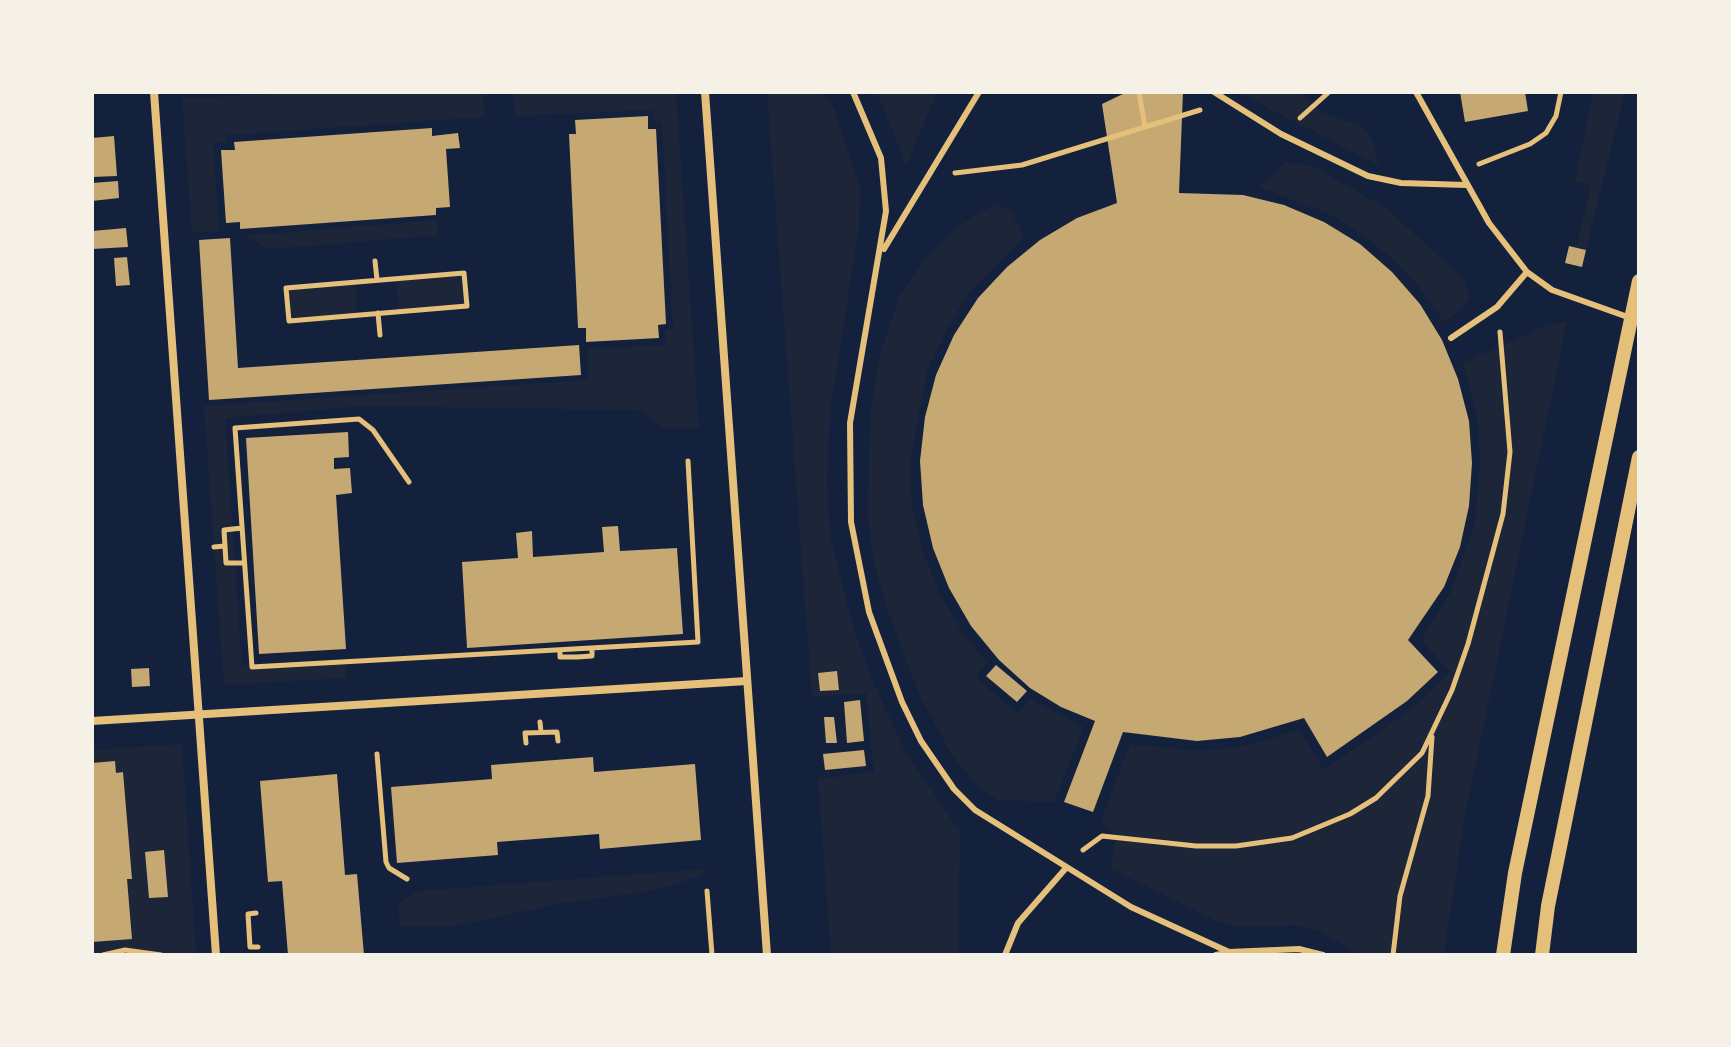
<!DOCTYPE html>
<style>
body{margin:0}
#map{position:relative;width:1731px;height:1047px;overflow:hidden;background:#14213d;font-family:"Public Sans",sans-serif}
canvas{display:block}
.frame{position:absolute;inset:0;border:94px solid #f6f1e7;pointer-events:none}
</style>
<div id="map">
<canvas width="1731" height="1047"></canvas>
<div class="frame"></div>
</div>
<script>
const ctx = document.querySelector('canvas').getContext('2d');
ctx.lineJoin = 'round';
function paint(path, color) { ctx.fillStyle = color; ctx.fill(path, 'evenodd'); }
const shape = rows => new Path2D(rows.map(r => 'M' + r).join(''));
function stroke(path, color, width, dash) { ctx.strokeStyle = color; ctx.lineWidth = width; ctx.lineCap = dash ? 'butt' : 'round'; ctx.setLineDash(dash || []); ctx.stroke(path); }
const green = shape([
 [302,92,483,92,484,117,227,135,227,142,213,143,219,231,192,233,182,99],
 [514,92,676,92,699,429,663,428,643,412,633,410,361,406,225,418,242,667,346,662,347,678,224,685,204,406,588,380,587,349,666,345,665,330,673,329,662,123,654,123,653,110,515,116],
 [767,92,822,92,834,108,860,186,859,226,830,413,827,478,830,535,854,630,875,686,904,749,960,832,958,955,831,955,818,779,874,772,866,693,812,697],
 [877,92,937,92,906,166,887,116],
 [1238,92,1301,92,1322,112,1366,129,1375,146,1378,165],
 [1593,92,1625,92,1586,250,1576,248,1591,186,1575,181],
 [1286,162,1312,166,1386,208,1465,280,1469,297,1464,306,1444,323,1427,296,1399,265,1364,235,1327,213,1259,187],
 [995,204,1011,210,1024,238,971,290,947,328,927,371,910,462,912,506,922,549,939,592,962,632,987,663,976,678,1018,714,1030,699,1084,727,1054,802,996,800,977,785,951,754,918,692,885,603,874,562,868,518,870,416,880,355,899,298,924,260,956,228],
 [437,220,438,235,270,249,244,236],
 [464,273,467,306,399,312,396,279],
 [355,282,357,315,289,321,286,288],
 [1567,321,1464,821,1444,955,1362,955,1317,930,1294,925,1242,927,1217,921,1111,869,1116,836,1101,820,1130,744,1196,751,1241,747,1299,730,1324,770,1413,708,1450,672,1421,640,1452,590,1475,523,1480,458,1477,417,1463,363,1550,324],
 [182,744,196,955,92,955,92,750],
 [707,869,699,877,645,892,567,902,455,926,400,926,398,903,418,891]
]);
const building = shape([
 [1127,92,1183,92,1179,193,1243,195,1284,205,1324,222,1360,244,1392,272,1420,304,1442,340,1458,379,1469,421,1472,463,1469,506,1460,547,1444,587,1408,640,1438,672,1407,701,1327,757,1304,718,1240,737,1197,741,1123,732,1093,812,1064,802,1095,721,1061,707,1030,688,999,660,971,626,949,588,933,548,923,505,920,461,925,417,936,375,954,335,978,298,1007,267,1040,240,1077,218,1117,203,1102,104],
 [1460,92,1525,92,1528,111,1465,122],
 [648,116,648,129,656,129,666,324,658,325,659,338,586,342,586,328,578,328,569,134,576,134,575,120],
 [432,128,432,136,458,133,460,148,446,149,450,207,436,208,436,215,240,229,240,222,226,223,221,150,235,150,234,142],
 [114,136,117,176,92,177,92,138],
 [118,181,119,198,92,201,92,183],
 [126,228,128,247,92,249,92,231],
 [230,238,238,368,579,345,581,375,209,400,199,240],
 [1569,246,1586,250,1582,267,1565,263],
 [127,257,130,285,116,286,114,258],
 [348,432,349,457,334,458,334,469,350,468,352,493,336,495,346,649,259,654,246,438],
 [618,526,620,551,677,548,683,634,467,648,462,562,518,558,516,533,532,531,533,557,604,552,602,527],
 [996,665,1027,691,1017,702,986,676],
 [149,668,150,686,132,687,131,669],
 [837,671,839,690,820,691,818,673],
 [860,700,864,741,847,743,844,702],
 [824,717,834,717,837,743,826,743],
 [864,750,866,766,825,770,823,754],
 [593,757,594,772,695,764,701,840,600,849,599,834,497,842,498,855,397,863,391,787,492,779,491,765],
 [115,761,116,773,123,772,132,879,127,879,132,939,92,942,92,763],
 [337,774,345,875,357,874,364,955,288,955,282,881,268,882,260,781],
 [164,850,168,897,149,898,145,852]
]);
const path = shape([
 [1139,92,1145,127],
 [1300,118,1329,92],
 [1479,164,1530,144,1546,133,1556,116,1561,92],
 [955,173,1022,165,1200,110],
 [375,261,377,280],
 [464,273,467,306,289,321,286,288,464,273],
 [378,313,380,335],
 [409,482,373,430,359,419,235,428,252,667,698,642,688,461],
 [242,528,224,530,225,546,226,563,244,563],
 [214,547,225,546],
 [560,650,560,657,577,657,592,656,592,648],
 [540,722,541,732],
 [526,743,525,733,557,732,558,741],
 [377,754,386,862,389,868,407,879],
 [1083,850,1102,836,1196,846,1236,846,1292,838,1350,814,1376,798,1422,753,1452,690,1468,644,1503,514,1510,452,1500,332],
 [707,891,712,955],
 [256,913,248,914,250,947,258,947],
 [103,955,125,950,161,955],
 [1393,955,1400,896,1428,796,1432,737]
]);
const service = shape([
 [853,92,881,158,886,211,850,423,851,522,869,612,902,702,921,741,954,789,975,810,1131,907,1229,952,1299,949,1323,955],
 [1214,92,1281,134,1368,176,1401,183,1466,185],
 [1416,92,1489,223,1527,272,1552,290,1639,321],
 [884,249,979,92],
 [1451,338,1497,307,1527,272],
 [1005,955,1018,923,1066,868],
 [1216,955,1229,952]
]);
const minor = shape([
 [154,92,216,955],
 [705,92,767,955],
 [92,721,747,681]
]);
const tertiary = shape([
 [1503,955,1515,873,1639,281],
 [1542,955,1548,906,1639,457]
]);
paint(green, '#1d2539');
paint(building, '#c6a872');
stroke(path, '#e5c07b', 5);
stroke(service, '#e5c07b', 6);
stroke(minor, '#e5c07b', 8);
stroke(tertiary, '#e5c07b', 14);
</script>
